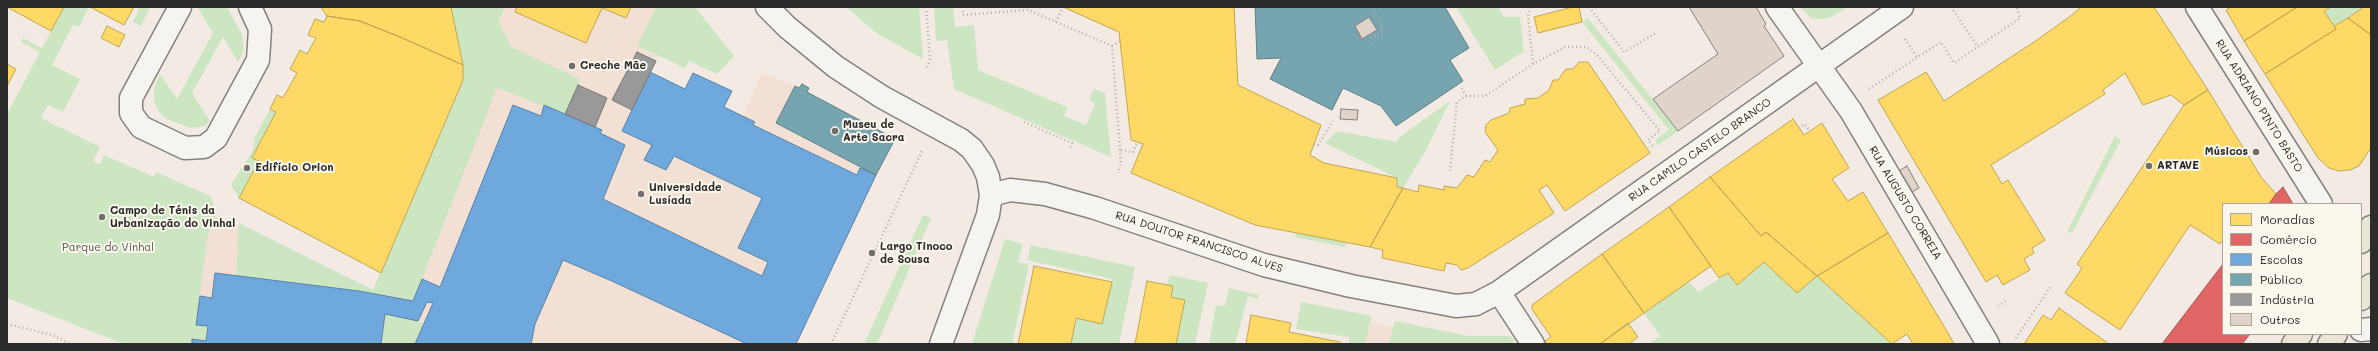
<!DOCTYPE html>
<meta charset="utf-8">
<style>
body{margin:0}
#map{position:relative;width:2378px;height:351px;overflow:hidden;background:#f3ebe3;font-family:Mali,sans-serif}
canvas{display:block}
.frame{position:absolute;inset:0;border:8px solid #2b2b2b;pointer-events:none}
.legend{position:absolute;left:2222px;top:203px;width:140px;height:132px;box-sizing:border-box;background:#fbf7ec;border:1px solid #a8a59f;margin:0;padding:5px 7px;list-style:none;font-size:12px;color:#2b2b2b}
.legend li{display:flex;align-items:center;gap:8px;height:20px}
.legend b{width:20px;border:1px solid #a8a59f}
</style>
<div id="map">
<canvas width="2378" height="351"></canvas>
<div class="frame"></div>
<ul class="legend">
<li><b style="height:11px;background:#ffd966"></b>Moradias</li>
<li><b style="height:11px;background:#e06666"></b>Comércio</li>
<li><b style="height:11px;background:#6fa8dc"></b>Escolas</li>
<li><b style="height:11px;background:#76a5af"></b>Público</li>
<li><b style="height:11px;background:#999"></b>Indústria</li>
<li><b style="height:11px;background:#e0d4ca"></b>Outros</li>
</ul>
</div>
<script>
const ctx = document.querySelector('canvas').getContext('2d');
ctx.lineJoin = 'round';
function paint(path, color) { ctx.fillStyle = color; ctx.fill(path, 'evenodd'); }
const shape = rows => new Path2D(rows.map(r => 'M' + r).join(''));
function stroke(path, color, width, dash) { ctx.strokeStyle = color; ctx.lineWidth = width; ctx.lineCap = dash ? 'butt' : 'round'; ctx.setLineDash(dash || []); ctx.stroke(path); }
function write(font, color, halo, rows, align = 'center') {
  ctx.font = font + ' Mali,sans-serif'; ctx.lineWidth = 4; ctx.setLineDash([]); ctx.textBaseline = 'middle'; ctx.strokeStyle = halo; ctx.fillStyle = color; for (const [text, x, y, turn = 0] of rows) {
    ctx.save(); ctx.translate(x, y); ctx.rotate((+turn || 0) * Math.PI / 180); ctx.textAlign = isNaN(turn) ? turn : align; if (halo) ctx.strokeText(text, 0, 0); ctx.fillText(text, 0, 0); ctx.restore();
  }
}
const built = shape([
 [473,7,656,7,637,46,658,56,650,72,685,89,693,73,732,91,724,107,743,117,762,73,795,86,776,123,876,175,796,344,158,344,217,214,373,290,390,251,484,119],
 [1371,322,1393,327,1389,344,1365,344]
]);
const green = shape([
 [64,7,89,7,79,27,73,25,52,65,80,79,63,112,48,105,41,118,100,147,93,161,100,164,104,155,154,177,156,172,210,196,217,214,207,238,196,325,208,326,206,341,193,339,192,344,124,344,7,298,7,114,40,52,21,42,23,38,42,48],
 [140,7,150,7,141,26,133,22],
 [199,7,227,7,242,34,244,51,238,62,223,37,192,93,210,121,205,126,191,128,166,119,158,110,154,101,154,89,160,74,177,99,213,33,198,8],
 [451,7,505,7,498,21,511,47,580,79,565,114,497,88,413,301,359,291,236,276,239,223,373,290,463,80,463,65],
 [656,7,695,7,734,56,717,74,689,61,685,68,637,46],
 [846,7,919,7,923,59,878,34],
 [934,7,953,7,955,27,974,25,978,70,1067,107,1064,116,1086,125,1095,104,1089,100,1094,89,1105,93,1111,157,954,89,947,40,936,41],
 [1456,7,1498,7,1504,17,1520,17,1524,51,1495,70],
 [1800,7,1848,7,1829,18,1819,19,1811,18],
 [2331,7,2364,7,2334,26,2324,11],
 [1588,18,1678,131,1658,145,1655,140,1669,130,1582,22],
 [1450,101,1426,150,1403,188,1397,187,1397,178,1325,143,1337,131,1397,142,1398,138],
 [270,109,276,112,252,158,259,161,239,198,231,185,253,150,255,137],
 [2115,136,2121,140,2072,233,2067,232],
 [923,215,931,218,877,344,864,344],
 [1296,233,1346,243,1345,247,1295,237],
 [1005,239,1023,244,1018,262,1029,265,1012,344,972,344],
 [1031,245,1135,267,1119,344,1071,344,1076,318,1102,324,1112,279,1027,260],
 [1764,262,1797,293,1817,276,1892,344,1649,344,1660,336,1644,313,1688,281,1698,292,1728,273,1737,285],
 [1170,275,1208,283,1195,344,1176,344,1185,300,1171,297,1173,286,1167,285],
 [1229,288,1259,295,1258,299,1248,296,1235,344,1209,344,1216,305,1225,306],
 [1301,302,1372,316,1365,344,1348,344,1349,337,1296,329],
 [385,314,424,323,415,344,381,344],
 [1395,321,1469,336,1509,336,1516,340,1510,344,1389,344]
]);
const homes = shape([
 [7,7,64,7,51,31,7,7],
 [90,7,134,7,124,25,90,7],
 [321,7,451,7,463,65,400,37,360,21,327,16,321,7],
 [517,7,631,7,626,18,602,8,586,43,515,12,517,7],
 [1063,7,1234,7,1238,85,1321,125,1310,155,1324,163,1397,178,1397,187,1403,188,1370,247,1255,225,1131,173,1143,144,1131,140,1119,32,1063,7],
 [1573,7,1579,7,1582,22,1538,33,1534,17,1573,7],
 [2077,7,2154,7,2208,90,2184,105,2171,95,2143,105,2125,73,2103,90,2105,94,1991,165,2002,184,2008,180,2045,240,2032,248,2034,253,2024,259,2030,270,2003,285,1997,275,1986,282,1878,100,1926,72,1944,101,2037,40,2072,15,2079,9,2077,7],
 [2231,7,2297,7,2244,41,2226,10,2231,7],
 [2297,7,2331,7,2324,11,2336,29,2265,74,2244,41,2297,7],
 [2364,7,2371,7,2371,35,2348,18,2364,7],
 [327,16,360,21,400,37,463,65,463,80,381,273,239,198,259,161,252,158,276,112,270,109,277,95,283,98,297,73,290,69,300,50,307,54,316,38,308,35,315,19,324,22,327,16],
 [2348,18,2371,35,2371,148,2359,166,2350,170,2339,171,2329,168,2318,158,2265,74,2336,29,2334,26,2348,18],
 [107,26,125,35,119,47,101,38,107,26],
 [1579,62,1588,62,1650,153,1565,211,1547,185,1539,190,1554,213,1468,268,1461,270,1457,265,1446,263,1444,271,1382,258,1383,250,1370,247,1403,188,1418,192,1419,185,1444,190,1444,186,1457,188,1467,175,1474,177,1485,160,1490,162,1498,150,1485,132,1486,125,1491,120,1509,113,1510,108,1525,104,1525,99,1538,98,1549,90,1553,80,1558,80,1566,69,1573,69,1579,62],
 [7,64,16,69,7,86,7,64],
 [2208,90,2261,177,2276,194,2269,204,2223,204,2223,240,2220,244,2190,225,2120,330,2065,293,2082,268,2077,264,2184,105,2208,90],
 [1793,119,1804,135,1822,123,1849,168,1832,179,1848,201,1863,192,1888,233,1817,276,1766,232,1761,236,1710,177,1793,119],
 [1710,177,1761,236,1766,232,1817,276,1797,293,1764,262,1737,285,1728,273,1719,278,1669,207,1710,177],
 [1669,207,1711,266,1644,313,1602,254,1669,207],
 [1888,233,1948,333,1954,344,1913,344,1907,334,1892,344,1817,276,1888,233],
 [1602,254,1644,313,1600,344,1547,344,1545,341,1551,337,1532,309,1532,305,1602,254],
 [1034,266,1112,282,1102,324,1076,318,1071,344,1018,344,1034,266],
 [1147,281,1173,286,1171,297,1185,300,1176,344,1135,344,1147,281],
 [2059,308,2109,344,2024,344,2043,315,2051,320,2059,308],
 [1251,315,1291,323,1289,332,1340,342,1340,344,1246,344,1251,315],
 [1628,323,1638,337,1629,344,1600,344,1628,323]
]);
const shops = shape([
 [2283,187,2293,204,2269,204,2276,194,2283,187],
 [2223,264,2223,334,2250,334,2242,344,2162,344,2223,264]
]);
const schools = shape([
 [650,72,685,89,693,73,732,91,724,107,755,122,753,125,857,175,860,168,876,175,796,344,747,344,614,282,563,260,535,324,531,344,415,344,433,303,427,302,418,321,385,314,381,344,192,344,192,339,206,341,208,326,196,325,200,296,212,298,215,273,359,291,413,301,422,279,440,287,513,105,541,116,544,105,602,130,600,133,625,145,603,199,762,276,768,262,738,248,762,198,674,156,666,170,644,160,652,145,622,131,650,72]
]);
const public = shape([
 [1255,7,1445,7,1469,48,1450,60,1463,81,1396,126,1381,106,1343,88,1332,110,1270,79,1281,58,1257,59,1255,7],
 [802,84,809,88,807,92,895,139,876,175,776,123,795,86,799,88,802,84]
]);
const industry = shape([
 [637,52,656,61,632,110,612,100,637,52],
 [578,85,607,98,595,127,565,114,578,85]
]);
const building = shape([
 [1689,7,1756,7,1766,24,1764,26,1784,56,1678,131,1653,99,1718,54,1689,7],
 [1369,17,1377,30,1362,39,1355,26,1369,17],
 [1341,109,1358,110,1357,120,1340,119,1341,109],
 [1907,166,1919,188,1910,193,1897,172,1907,166]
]);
const path = shape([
 [926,7,930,59,927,68],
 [963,7,963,15,1028,10,1112,46,1121,163,1118,173],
 [1530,7,1528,16,1533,64],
 [1589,7,1624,52,1656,33],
 [1951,7,1978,47],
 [1056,22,1063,7],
 [1905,39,1917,57],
 [1368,41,1384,29,1372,7],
 [1112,46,1120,41],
 [1869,89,1941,42,1954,63,2020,18,2017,7],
 [1466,96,1485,96,1533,64,1565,47,1587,47,1597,55,1660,131,1648,140,1654,148],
 [1024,122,1072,143,1070,148],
 [1799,128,1805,124,1810,131],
 [1314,144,1318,145,1333,121],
 [1121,150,1133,152,1137,142],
 [1450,171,1457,102,1466,96,1461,87],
 [1998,306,2006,301],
 [7,324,52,335,71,344],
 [2016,338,2051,286],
 [831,344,922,151]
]);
const minor = shape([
 [180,7,131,98,131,113,141,127,185,148,204,147,216,138,258,60,260,29,250,7],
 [767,7,787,27,836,67,882,97,961,140,972,149,983,165,988,177,991,195,988,215,941,344],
 [1777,7,1851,111,1988,344],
 [2197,7,2321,204],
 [991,195,1010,190,1045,194,1095,208,1264,265,1351,286,1456,306,1476,304,1499,292,1902,7],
 [1499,292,1533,344],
 [2361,330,2371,329]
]);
const major = shape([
 [2361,242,2371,227],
 [2361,299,2371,285],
 [2293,344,2301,334],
 [2329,344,2336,334]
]);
const markers = [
 [572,66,4,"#716e6b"],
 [835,131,4,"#716e6b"],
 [2256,152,4,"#716e6b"],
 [2149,166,4,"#716e6b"],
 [247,168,4,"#716e6b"],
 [641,194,4,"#716e6b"],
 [102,217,4,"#716e6b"],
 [872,253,4,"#716e6b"]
];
const poiNames = [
 ["Creche Mãe",580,66],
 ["Museu de",843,125],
 ["Arte Sacra",843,138],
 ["Músicos",2248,152,"right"],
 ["ARTAVE",2157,166],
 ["Edifício Orion",255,168],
 ["Universidade",649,188],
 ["Lusíada",649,201],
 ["Campo de Ténis da",110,211],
 ["Urbanização do Vinhal",110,224],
 ["Largo Tinoco",880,247],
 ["de Sousa",880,260]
];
const streetNames = [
 ["RUA ADRIANO PINTO BASTO",2259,106,58],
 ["RUA CAMILO CASTELO BRANCO",1700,150,-35],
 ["RUA AUGUSTO CORREIA",1905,203,59],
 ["RUA DOUTOR FRANCISCO ALVES",1199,242,18]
];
const parkNames = [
 ["Parque do Vinhal",108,248]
];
paint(built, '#f1e0d3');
paint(green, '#cbe6c1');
paint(homes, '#ffd966');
stroke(homes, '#bfa554', 1);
paint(shops, '#e06666');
stroke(shops, '#aa5454', 1);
paint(schools, '#6fa8dc');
stroke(schools, '#5b82a7', 1);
paint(public, '#76a5af');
stroke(public, '#608087', 1);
paint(industry, '#999');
stroke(industry, '#787878', 1);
paint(building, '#e0d4ca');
stroke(building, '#85817e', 1);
stroke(minor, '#85817e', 25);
stroke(major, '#85817e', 25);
stroke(path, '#b1afac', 2.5, [1, 3]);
stroke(minor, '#f6f4ef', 22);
stroke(major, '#eae5d6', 22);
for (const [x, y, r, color] of markers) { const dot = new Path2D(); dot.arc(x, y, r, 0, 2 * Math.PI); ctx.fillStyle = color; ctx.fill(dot); stroke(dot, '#fbf7ec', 1.5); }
write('bold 11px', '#2b2b2b', '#fbf7ec', poiNames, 'left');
write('11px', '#2b2b2b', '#fbf7ec', streetNames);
write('11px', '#4b594a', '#fbf7ec', parkNames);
</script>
